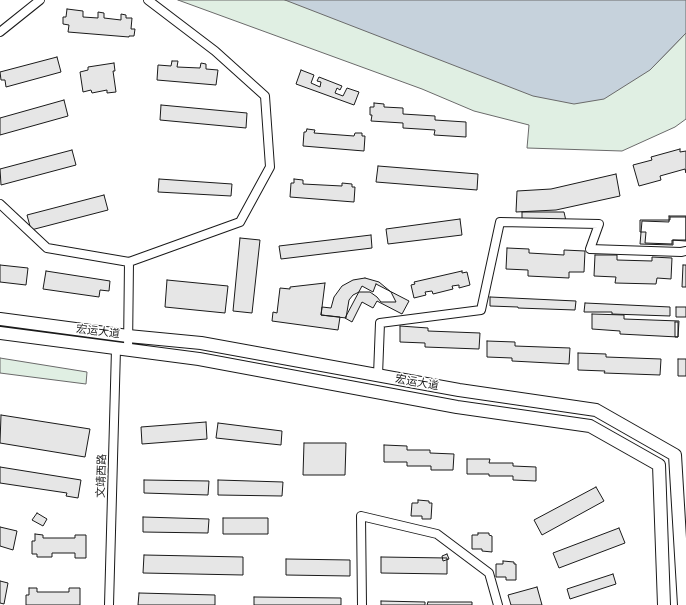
<!DOCTYPE html>
<meta charset="utf-8">
<style>
body{margin:0}
canvas{display:block;background:#fff}
</style>
<canvas width="686" height="605"></canvas>
<script>
const ctx = document.querySelector('canvas').getContext('2d');
ctx.lineJoin = 'round';
function paint(path, color) { ctx.fillStyle = color; ctx.fill(path, 'evenodd'); }
const shape = rows => new Path2D(rows.map(r => 'M' + r).join(''));
function stroke(path, color, width, dash) { ctx.strokeStyle = color; ctx.lineWidth = width; ctx.lineCap = dash ? 'butt' : 'round'; ctx.setLineDash(dash || []); ctx.stroke(path); }
function write(font, color, halo, rows, align = 'center') {
  ctx.font = font + ' "Varela Round","Noto Sans SC",sans-serif'; ctx.lineWidth = 3; ctx.setLineDash([]); ctx.textBaseline = 'middle'; ctx.strokeStyle = halo; ctx.fillStyle = color; for (const [text, x, y, turn = 0] of rows) {
    ctx.save(); ctx.translate(x, y); ctx.rotate((+turn || 0) * Math.PI / 180); ctx.textAlign = isNaN(turn) ? turn : align; if (halo) ctx.strokeText(text, 0, 0); ctx.fillText(text, 0, 0); ctx.restore();
  }
}
const green = shape([
 [178,0,606,0,650,70,686,33,686,119,675,127,622,151,527,148,529,125,474,111,422,89,178,0],
 [0,358,87,372,86,384,0,373,0,358]
]);
const water = shape([
 [285,0,686,0,686,33,650,70,604,99,574,104,533,96,285,0]
]);
const building = shape([
 [67,9,83,11,83,17,98,18,98,12,104,13,104,18,121,20,121,14,126,15,126,18,132,18,131,29,135,29,134,36,129,36,129,37,68,32,69,25,63,24,63,17,66,17,67,9],
 [57,57,61,72,6,87,5,80,1,80,0,72,57,57],
 [172,61,178,61,177,67,200,68,201,63,206,64,206,69,218,70,216,85,157,80,158,65,171,66,172,61],
 [114,63,115,71,113,71,116,92,107,93,107,90,92,93,91,90,83,92,80,72,88,70,88,67,114,63],
 [301,70,314,75,311,83,320,87,321,82,317,81,319,77,342,86,340,90,337,88,335,93,343,96,347,88,359,92,354,105,296,84,301,70],
 [64,100,68,116,0,135,0,118,64,100],
 [374,103,384,104,384,107,403,108,403,114,435,116,435,120,466,122,466,137,434,135,435,130,403,128,403,123,371,121,372,115,370,115,370,107,374,107,374,103],
 [161,105,247,113,246,128,160,120,161,105],
 [307,129,315,130,314,133,354,136,355,133,362,133,362,136,365,136,364,151,303,146,304,132,306,132,307,129],
 [680,149,680,152,686,151,686,173,685,169,660,176,661,180,639,186,633,165,652,160,651,157,680,149],
 [72,150,76,165,1,185,0,169,72,150],
 [378,166,478,174,477,190,376,182,378,166],
 [616,174,620,196,556,210,516,212,517,191,551,189,616,174],
 [159,179,232,184,231,196,158,192,159,179],
 [294,179,303,180,303,184,342,186,342,183,352,184,352,187,355,187,354,202,290,197,291,183,294,183,294,179],
 [104,195,108,210,31,230,27,215,104,195],
 [522,212,564,212,566,221,522,222,522,212],
 [669,216,686,216,686,240,673,240,673,245,640,244,642,221,669,222,669,216],
 [670,217,686,217,686,241,672,240,672,244,645,243,646,232,640,232,640,220,670,220,670,217],
 [460,219,462,235,388,244,386,229,460,219],
 [371,235,372,248,281,259,279,246,371,235],
 [240,238,260,240,252,313,233,311,240,238],
 [507,248,529,249,529,253,564,255,564,250,585,251,584,272,569,272,569,278,528,276,528,270,506,269,507,248],
 [595,255,617,255,617,260,652,261,652,257,672,258,671,279,657,278,656,284,615,283,616,277,594,276,595,255],
 [0,265,28,268,26,285,0,282,0,265],
 [683,265,686,265,686,287,682,287,683,265],
 [46,271,110,281,109,291,100,290,99,297,43,289,46,271],
 [462,271,462,273,467,272,470,285,459,288,459,285,452,286,453,289,433,294,432,291,425,292,426,295,414,298,411,285,415,284,414,282,462,271],
 [365,278,379,282,391,292,396,302,381,302,377,297,370,292,359,292,353,295,349,300,346,318,321,315,322,307,331,308,334,297,342,286,353,280,365,278],
 [167,280,228,286,225,313,165,307,167,280],
 [325,283,321,315,340,317,338,330,272,321,273,312,277,313,280,288,290,289,290,287,325,283],
 [376,284,409,301,402,314,377,301,373,308,362,302,352,322,345,318,362,286,373,292,376,284],
 [490,297,576,301,575,310,518,308,518,307,490,306,490,297],
 [585,303,670,307,670,316,612,314,612,312,584,312,585,303],
 [676,307,686,307,686,317,676,317,676,307],
 [592,314,624,315,624,319,679,321,678,337,620,334,620,331,592,329,592,314],
 [675,322,678,322,678,337,675,337,675,322],
 [400,326,428,328,428,331,480,333,479,349,425,347,425,343,400,342,400,326],
 [487,341,515,342,515,346,570,348,569,364,512,361,512,358,487,357,487,341],
 [578,353,606,354,606,357,661,359,660,375,604,373,605,371,578,370,578,353],
 [678,359,686,359,686,376,678,376,678,359],
 [1,415,90,429,85,457,0,443,1,415],
 [206,422,207,439,142,444,141,427,206,422],
 [218,423,282,431,281,445,216,438,218,423],
 [304,443,346,443,345,475,303,475,304,443],
 [384,445,407,446,407,450,430,450,430,453,454,454,453,470,431,470,431,466,407,466,407,462,384,462,384,445],
 [467,459,490,459,489,463,513,463,513,466,536,467,536,481,513,480,513,476,489,476,489,474,467,474,467,459],
 [0,467,81,480,78,498,66,496,67,493,0,483,0,467],
 [144,480,209,481,208,495,144,493,144,480],
 [218,480,283,482,282,496,218,495,218,480],
 [596,487,604,501,542,535,534,520,596,487],
 [418,500,429,501,429,503,432,503,431,519,422,519,422,516,411,516,412,503,418,503,418,500],
 [37,513,47,519,43,526,32,520,37,513],
 [143,517,209,519,208,533,143,532,143,517],
 [223,518,268,518,268,534,223,534,223,518],
 [0,527,17,531,13,550,0,546,0,527],
 [619,528,625,543,559,568,553,553,619,528],
 [478,533,489,533,489,535,492,536,492,552,482,551,482,549,472,549,472,535,478,535,478,533],
 [35,534,43,535,43,538,75,538,75,535,86,535,86,558,75,558,75,553,52,553,52,557,37,557,37,554,32,554,32,541,35,541,35,534],
 [447,554,449,559,443,561,442,556,447,554],
 [144,555,243,557,243,575,143,573,144,555],
 [381,557,447,558,447,574,381,573,381,557],
 [286,559,350,560,350,576,286,575,286,559],
 [503,561,514,562,514,564,516,564,516,580,506,580,506,577,496,577,496,564,503,564,503,561],
 [613,574,616,584,570,599,567,589,613,574],
 [0,581,8,583,4,604,0,603,0,581],
 [537,587,542,605,511,605,508,595,537,587],
 [29,588,37,588,37,592,69,592,69,588,80,588,80,605,26,605,26,595,29,595,29,588],
 [139,593,215,595,215,605,138,605,139,593],
 [254,597,341,598,341,605,254,605,254,597],
 [381,601,425,602,425,605,381,605,381,601],
 [428,602,472,602,472,605,427,605,428,602]
]);
const street = shape([
 [0,32,40,0],
 [0,204,47,248,129,262,240,222,270,167,265,96,215,51,148,0],
 [128,350,129,262],
 [378,375,380,323,481,310,500,222,599,224,590,249,681,252,686,251],
 [109,605,116,349],
 [362,605,361,516,437,534,489,573,498,605]
]);
const secondary = shape([
 [0,319,128,336,201,343,459,390,596,410,675,455,684,605],
 [0,333,199,359,457,407,590,426,659,465,664,605]
]);
const streetNames = [
 ["宏运大道",98,332,7],
 ["宏运大道",417,383,10],
 ["文靖西路",102,476,-88]
];
paint(green, '#e0efe3');
stroke(green, '#6a6a6a', 1);
paint(water, '#c6d2dc');
stroke(water, '#6a6a6a', 1);
paint(building, '#e6e6e6');
stroke(building, '#1a1a1a', 1);
stroke(street, '#1a1a1a', 10);
stroke(secondary, '#1a1a1a', 14);
stroke(street, '#fff', 8);
stroke(secondary, '#fff', 12);
write('11px', '#1a1a1a', '#fff', streetNames);
</script>
